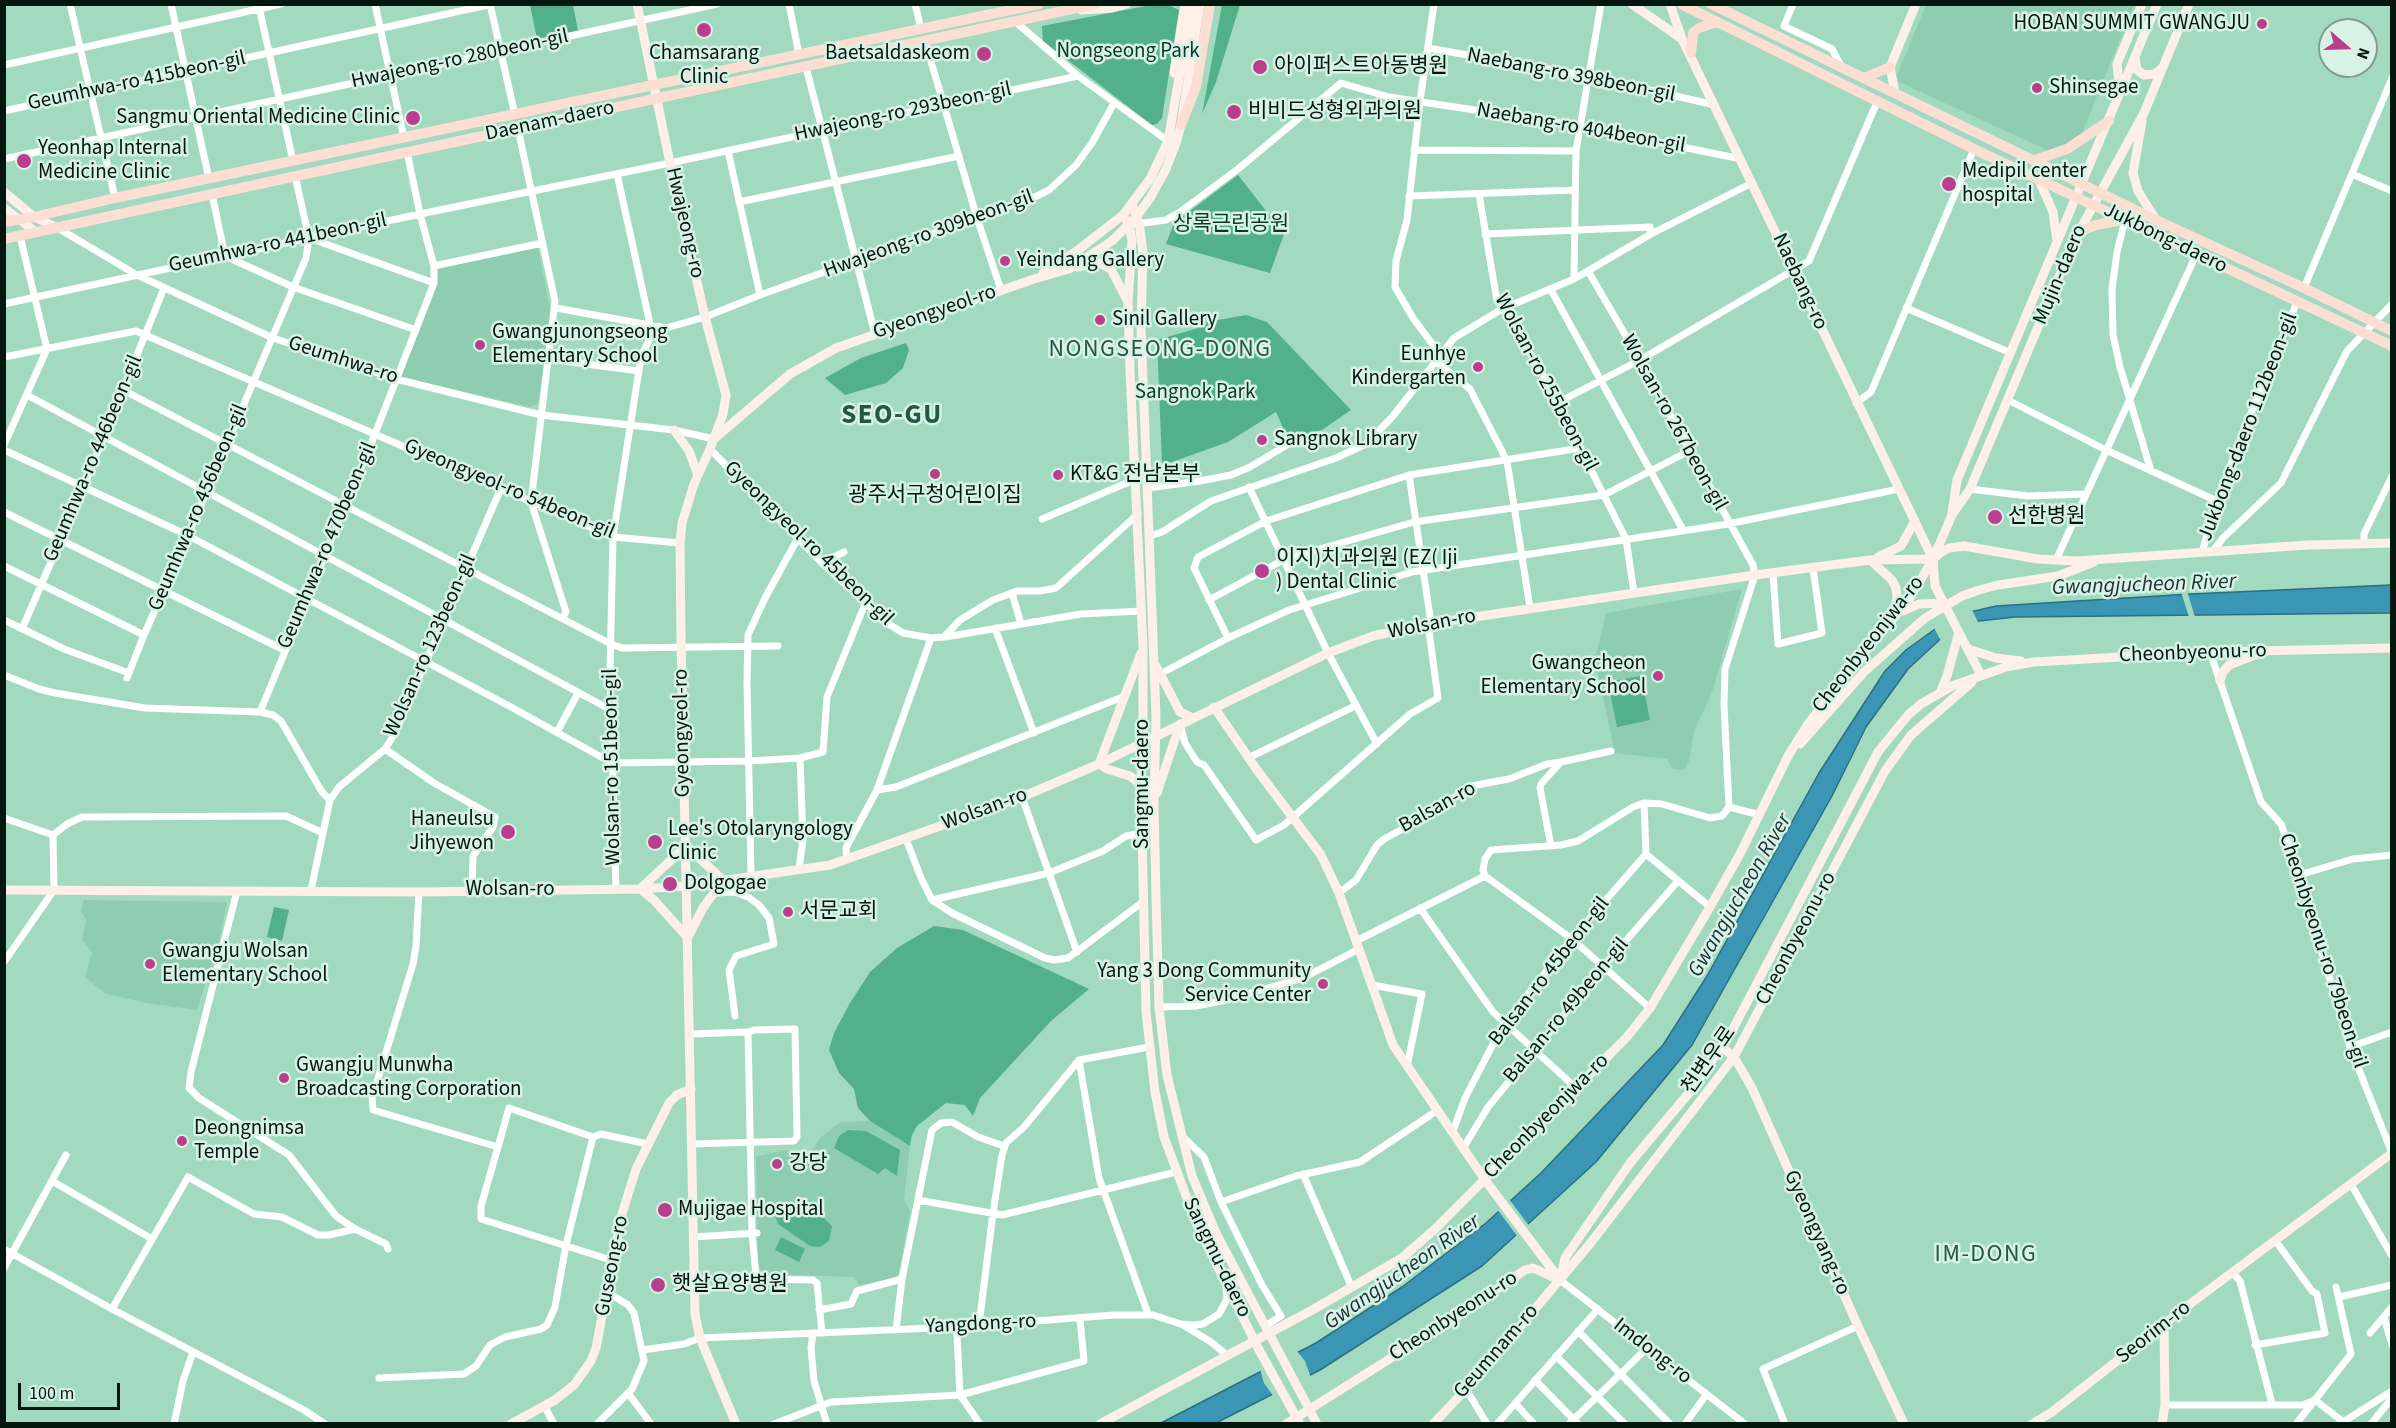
<!DOCTYPE html>
<meta charset="utf-8">
<style>
body{margin:0}
#map{position:relative;width:2396px;height:1428px;overflow:hidden;background:#a2dac0;font-family:"Source Sans 3",sans-serif}
canvas{display:block}
.frame{position:absolute;inset:0;border:6px solid #03170e;pointer-events:none}
.north{position:absolute;left:2318px;top:18px;width:60px;height:60px;box-sizing:border-box;background:#d8f3e6;border:2px solid #839b90;border-radius:50%;rotate:110deg;font-size:16px;font-weight:700;line-height:24px;text-align:center;color:#03170e}
.north::after{content:'';display:block;margin:auto;width:21px;height:27px;background:#ba3e8e;clip-path:polygon(50% 0,100% 100%,50% 72%,0 100%)}
.scale{position:absolute;left:18px;top:1383px;width:102px;height:27px;box-sizing:border-box;border:3px solid #03170e;border-top:0;padding-left:8px;font-size:18px;line-height:21px;white-space:nowrap;color:#03170e;-webkit-text-stroke:4px #d8f3e6;paint-order:stroke}
</style>
<div id="map">
<canvas width="2396" height="1428"></canvas>
<div class="frame"></div>
<div class="north">N</div>
<div class="scale">100 m</div>
</div>
<script>
const ctx = document.querySelector('canvas').getContext('2d');
ctx.lineJoin = 'round';
function paint(path, color) { ctx.fillStyle = color; ctx.fill(path, 'evenodd'); }
const shape = rows => new Path2D(rows.map(r => 'M' + r).join(''));
function stroke(path, color, width, dash) { ctx.strokeStyle = color; ctx.lineWidth = width; ctx.lineCap = dash ? 'butt' : 'round'; ctx.setLineDash(dash || []); ctx.stroke(path); }
function write(font, color, halo, rows, align = 'center') {
  ctx.font = font + ' "Source Sans 3","Noto Sans KR",sans-serif'; ctx.lineWidth = 5; ctx.setLineDash([]); ctx.textBaseline = 'middle'; ctx.strokeStyle = halo; ctx.fillStyle = color; for (const [text, x, y, turn = 0] of rows) {
    ctx.save(); ctx.translate(x, y); ctx.rotate((+turn || 0) * Math.PI / 180); ctx.textAlign = isNaN(turn) ? turn : align; if (halo) ctx.strokeText(text, 0, 0); ctx.fillText(text, 0, 0); ctx.restore();
  }
}
const built = shape([
 [1926,5,2134,5,2081,136,2074,142,2049,151,1899,82,1897,75],
 [538,248,551,313,538,404,530,407,401,377,430,304,437,282,437,268],
 [1742,589,1712,692,1694,732,1689,761,1684,770,1673,769,1667,759,1615,753,1595,660,1606,613],
 [84,900,227,902,218,945,197,1010,146,1003,104,993,85,977,92,952,82,940,86,920,81,911],
 [870,1121,910,1146,904,1200,910,1211,900,1267,896,1278,859,1285,854,1277,767,1274,761,1271,758,1264,756,1156,788,1150,797,1165,804,1161,821,1137,841,1122]
]);
const green = shape([
 [530,5,573,5,578,31,537,39],
 [1168,5,1179,10,1162,118,1157,124,1152,125,1043,41,1042,26,1146,6],
 [1222,5,1240,5,1216,82,1202,114],
 [1238,175,1284,234,1270,273,1166,244,1174,223],
 [1246,315,1267,322,1351,410,1322,430,1298,437,1286,434,1276,412,1228,442,1172,462,1162,463,1157,340,1205,326,1207,322],
 [906,343,909,350,903,368,886,383,845,395,825,378,861,358],
 [1641,676,1650,720,1617,727,1608,682],
 [274,907,289,910,282,941,267,937],
 [934,926,963,930,1089,989,1051,1021,980,1098,973,1116,965,1105,946,1103,917,1126,912,1135,910,1146,870,1121,858,1108,854,1089,839,1073,829,1050,834,1033,850,1003,870,972,897,948],
 [848,1130,866,1131,900,1150,897,1176,885,1168,878,1174,834,1148,839,1136],
 [795,1204,825,1219,832,1226,829,1241,820,1247,810,1246,778,1224,776,1218,781,1209,785,1205],
 [781,1237,805,1249,799,1262,775,1250]
]);
const water = shape([
 [2391,585,2391,613,2015,617,1979,621,1961,625,1948,632,1908,669,1866,727,1832,796,1692,1045,1596,1162,1482,1266,1320,1370,1216,1423,1159,1424,1316,1343,1402,1287,1486,1223,1541,1173,1663,1045,1707,976,1819,773,1885,671,1906,650,1953,616,1996,606,2191,594,2391,585]
]);
const pier = shape([
 [2187,591,2195,617,2189,617,2181,592],
 [1971,608,1979,624,1962,628,1941,641,1933,626,1951,613],
 [1509,1199,1530,1227,1518,1237,1497,1209],
 [1296,1350,1305,1361,1311,1378,1274,1397,1264,1383,1260,1369]
]);
const street = shape([
 [70,4,115,198],
 [171,4,209,179],
 [375,4,404,138],
 [490,4,515,115],
 [789,4,799,55],
 [915,4,921,29],
 [1434,4,1420,101,1407,220,1396,261,1395,287,1413,318,1436,349,1439,364,1470,389,1507,461,1530,608],
 [259,7,293,161],
 [1017,23,1078,76,1168,141],
 [1784,26,1832,49,1841,66],
 [1784,26,1793,4],
 [925,41,977,218,1001,290],
 [1428,48,1588,76,1715,105],
 [4,65,281,4],
 [806,67,875,334],
 [4,111,492,4],
 [518,129,555,301,531,502,566,612,563,618],
 [1414,150,1576,151],
 [728,151,760,295],
 [4,159,717,4],
 [617,174,650,324],
 [2352,174,2392,191],
 [212,194,225,256,293,287,416,330],
 [1479,194,1497,301,1511,320,1544,377,1626,539,1634,593],
 [1409,196,1575,190],
 [739,202,959,156],
 [2125,220,2117,252,2112,289,2113,335,2120,367,2151,471],
 [1136,224,1166,220,1180,212,1238,169,1341,83,1389,97,1580,126,1741,159],
 [56,227,137,275,273,338,396,379,541,415,674,430,714,439],
 [1485,234,1650,227,1651,234],
 [309,238,434,283],
 [434,266,542,243],
 [1588,271,1640,360,1753,565,1755,575,1725,669,1724,705,1729,807],
 [1574,279,1576,151,1601,4],
 [2304,288,2392,78],
 [1551,290,1683,530],
 [4,304,420,214,670,163,1078,76],
 [556,308,666,328],
 [1906,308,2011,353],
 [4,357,136,331,613,537,680,543],
 [548,359,639,371],
 [123,390,611,644,622,648,778,646],
 [27,395,611,710],
 [2008,400,2106,450,2217,501],
 [1557,403,1640,360,1809,261,1877,102],
 [1856,403,1871,392,1974,149],
 [4,445,47,349,20,236],
 [710,449,822,563,887,623,903,633,931,638,944,637,960,620,993,600,1017,591,1040,591,1056,588,1138,514],
 [4,450,187,535,511,707,612,763,749,761,800,758,823,752,827,697,865,604],
 [1409,475,1431,623],
 [1249,487,1328,653,1377,744],
 [1148,488,1200,481,1231,475,1250,467,1297,439],
 [1970,489,2028,496,2085,494],
 [4,512,284,650],
 [1042,519,1136,479],
 [1150,536,1162,532,1211,501,1336,458,1366,444,1393,416,1454,338,1502,309,1574,279,1651,234,1752,183],
 [2364,544,2364,534,2392,476],
 [2213,551,2223,538,2281,483,2347,351,2392,304],
 [2202,552,2217,501,2244,430,2297,302],
 [2056,560,2196,255],
 [822,563,844,552],
 [4,566,144,635],
 [1773,573,1778,644,1822,633,1813,568],
 [1012,593,1021,624],
 [1209,600,1285,559,1414,522,1604,495,1689,451],
 [4,620,64,649,129,673],
 [995,628,1034,733],
 [22,629,84,486,164,288],
 [945,637,1081,614,1142,611],
 [1228,638,1194,568,1198,557,1266,521,1409,475,1581,448],
 [2210,652,2261,802,2281,824,2299,875,2350,1047,2392,1153],
 [1160,674,1228,638,1289,610,1412,572,1728,524,1899,489],
 [4,675,39,689,55,693,145,708,260,712,273,715,281,721,322,792,330,800],
 [127,678,144,635,207,491,306,258,309,238,295,176],
 [260,712,375,434,434,283,434,266,420,214,407,152],
 [1180,724,1185,743,1197,762,1204,765,1256,840,1284,825,1410,714,1438,698,1428,624],
 [557,732,578,693],
 [385,749,434,783,495,817,493,827,473,856,472,891],
 [1248,758,1355,706],
 [877,790,896,787,1125,696],
 [1022,797,1077,952],
 [1644,803,1646,854,1710,907],
 [4,818,53,835],
 [53,835,67,824,82,817,286,816,323,833],
 [906,839,921,878,932,900,952,913,1045,958,1054,960,1068,958,1144,901],
 [1551,846,1540,788,1541,784,1561,762,1611,751],
 [847,860,846,848,877,790,931,638],
 [799,869,803,839,800,758],
 [2299,875,2353,859,2392,855],
 [751,876,747,683,748,635,765,598,798,538],
 [1485,876,1483,870,1485,859,1491,850,1561,845,1578,841,1633,807,1644,803,1662,804,1710,818,1722,816,1729,807,1760,815],
 [1485,876,1572,939,1650,1008],
 [311,890,330,800,339,787,385,749,395,733,501,488],
 [616,890,610,671,613,537,641,357,650,338,666,328,705,317,760,295,1037,196,1049,190,1076,165,1092,143,1114,103],
 [237,891,191,1072,189,1088,199,1098,289,1155,336,1216,355,1229,386,1244,388,1249],
 [419,892,416,946,413,964,372,1098,373,1110,498,1147],
 [714,893,735,892,748,897,759,905,769,918,774,944,736,956,729,970,735,1016],
 [1339,893,1356,880,1377,845,1384,839,1425,817,1471,786,1509,779,1547,764,1561,762],
 [932,900,1049,873,1103,851,1126,836,1142,833],
 [1420,908,1493,1012,1576,1088],
 [1356,941,1485,876],
 [4,962,54,890,53,835],
 [1372,985,1422,994,1407,1066],
 [1159,1007,1196,1006,1226,1000,1303,978,1359,949],
 [690,1034,748,1032,752,1233,756,1276,761,1279,813,1280,817,1283,822,1333],
 [2350,1047,2392,1032],
 [1079,1060,1099,1178,1148,1314],
 [1453,1131,1465,1098,1502,1027,1572,939,1646,854],
 [1183,1137,1204,1157,1221,1202,1262,1285,1281,1316,1265,1326],
 [692,1144,794,1141,797,1137,795,1029,754,1030,748,1032],
 [1464,1147,1488,1107,1603,967,1678,881],
 [1303,1174,1352,1288],
 [52,1181,152,1239],
 [2351,1184,2392,1256],
 [918,1200,1002,1215,1176,1172],
 [1221,1202,1296,1176,1360,1162,1438,1110],
 [693,1237,757,1233],
 [4,1249,112,1309],
 [614,1261,481,1219,481,1206,498,1147,509,1108,593,1137,601,1134,648,1144],
 [4,1268,66,1155],
 [2232,1272,2240,1281,2272,1404],
 [1560,1280,1745,1424],
 [2339,1297,2392,1285],
 [819,1310,851,1304,857,1291,902,1279],
 [2384,1317,2392,1345],
 [979,1325,993,1213,1002,1155,1006,1143,1024,1127,1079,1060,1149,1047],
 [1183,1325,1211,1342,1228,1356],
 [958,1327,957,1335,960,1395,980,1424],
 [896,1330,902,1279,932,1130,941,1123,952,1122,978,1137,1004,1146],
 [1578,1331,1670,1424],
 [813,1333,811,1348,814,1381,827,1424],
 [2370,1333,2392,1307],
 [2255,1345,2325,1333,2317,1294,2312,1291,2275,1240],
 [643,1350,684,1344,700,1338,958,1327,1114,1315,1153,1315,1181,1324,1195,1325,1203,1324,1219,1314,1227,1299,1226,1286],
 [1556,1356,1625,1424],
 [379,1378,464,1374,476,1366,490,1345,505,1337,541,1329,547,1325,555,1307,566,1245,593,1137],
 [1535,1380,1578,1424],
 [1466,1389,1487,1424],
 [628,1393,651,1424],
 [1515,1403,1534,1424],
 [2165,1405,2303,1405,2315,1400,2346,1424],
 [545,1407,554,1424],
 [174,1424,183,1381,193,1352],
 [325,1424,304,1410,112,1309,188,1177,254,1214,282,1217,318,1235,329,1235,355,1229],
 [597,1424,632,1389,644,1361,634,1313,628,1305,607,1292],
 [774,1424,831,1402,960,1395,1084,1361,1080,1319],
 [1497,1424,1598,1309],
 [1569,1424,1647,1348],
 [1685,1424,1706,1395],
 [1785,1424,1763,1369,1858,1326],
 [2296,1424,2351,1354,2336,1287],
 [2340,1424,2392,1391],
 [2371,1424,2392,1398]
]);
const secondary = shape([
 [637,4,670,163,705,317,726,395,723,414,710,449,694,484,682,523,680,543,681,640,695,1314,700,1338,736,1424],
 [1632,4,1682,39],
 [1670,4,1682,39,1933,559],
 [1081,10,1112,8,1127,4],
 [2135,58,2137,70,2144,75,2155,74,2161,69],
 [1174,73,1185,4],
 [1895,93,1890,67,1916,4],
 [2120,93,2117,64,2142,4],
 [2142,121,2133,173,2138,191,2156,220],
 [2038,178,2053,212,2057,241],
 [4,192,34,217,56,227],
 [1132,204,1139,223,1143,252,1141,328,1156,716,1154,804,1156,898,1159,1007,1167,1075,1192,1176,1216,1233,1317,1424],
 [4,208,36,232],
 [1123,215,1129,225,1132,240,1128,303,1130,371,1143,648,1143,726,1141,785,1146,1012,1155,1092,1164,1137,1197,1225,1258,1348,1300,1424],
 [1077,267,1100,263,1111,269,1127,300],
 [1043,273,1078,250,1123,215,1150,179,1168,141,1192,4],
 [674,430,689,451,698,475],
 [715,438,790,374,836,348,1034,279,1069,269,1112,241,1137,216,1150,198,1165,171,1176,143,1181,125,1200,4],
 [1952,513,1957,480,2157,4],
 [1878,557,1901,546,1915,521],
 [1870,560,1892,580,1896,588,1897,597,1894,615],
 [1903,611,1919,604,1944,603],
 [1968,649,1996,658,2021,661],
 [1156,666,1180,712,1193,718],
 [1981,675,1935,586,1933,559,1952,515,1970,489,2075,239,2144,113,2189,4],
 [2220,681,2223,672,2229,665,2260,653],
 [1940,693,1947,676,1959,632],
 [1214,707,1257,770,1321,855,1339,893,1393,1045,1485,1180,1560,1280],
 [1800,744,1864,672,1925,618,1962,596,1979,590,1998,585,2058,576,2094,562],
 [1141,785,1130,776,1107,769,1099,764,1141,653],
 [1157,793,1180,724],
 [686,846,723,880],
 [640,889,654,900,688,938],
 [640,889,686,846],
 [4,890,419,892,640,889,686,886,830,865,1022,797,1099,764,1328,653,1373,636,1428,624,1755,575,1870,560,1933,559],
 [688,937,703,908,723,880],
 [1722,1047,1734,1057,1752,1088,1858,1326,1904,1424],
 [1560,1280,1565,1258,1630,1163,1694,1087,1733,1029,1878,752,1908,715,1921,704,1952,686,2006,667,2033,662,2210,652,2392,648],
 [511,1424,555,1400,574,1385,591,1361,596,1348,622,1214,636,1169,669,1103,677,1095,691,1089],
 [1100,1424,1314,1309,1402,1258,1434,1230,1627,1037,1650,1008,1710,907,1740,854,1788,756,1808,724,1857,661,1908,601,1933,559,1939,554,1949,548,1964,546,2038,559,2076,561,2308,545,2392,543],
 [1286,1424,1450,1321,1525,1270,1533,1268,1559,1280],
 [1433,1424,1474,1381,1589,1245,1734,1057,1885,771,1911,735,1972,682],
 [2032,1424,2052,1412,2178,1313,2392,1153],
 [2162,1424,2165,1405,2164,1325]
]);
const primary = shape([
 [1681,4,1974,149,2392,346],
 [1711,4,2156,220,2304,288,2392,331],
 [1691,53,1693,33,1699,28,1717,22],
 [1864,78,1890,67],
 [1181,125,1196,87,1210,4],
 [2035,160,2067,149,2109,121],
 [4,222,34,217,115,198,1039,4],
 [4,239,1095,4],
 [2075,239,2083,230,2096,225,2123,220]
]);
const markers = [
 [2262,24,6,"#ba3e8e"],
 [704,30,8,"#ba3e8e"],
 [984,54,8,"#ba3e8e"],
 [1260,67,8,"#ba3e8e"],
 [2037,88,6,"#ba3e8e"],
 [1234,112,8,"#ba3e8e"],
 [413,118,8,"#ba3e8e"],
 [24,161,8,"#ba3e8e"],
 [1949,184,8,"#ba3e8e"],
 [1005,261,6,"#ba3e8e"],
 [1100,320,6,"#ba3e8e"],
 [480,345,6,"#ba3e8e"],
 [1478,367,6,"#ba3e8e"],
 [1262,440,6,"#ba3e8e"],
 [935,474,6,"#ba3e8e"],
 [1058,475,6,"#ba3e8e"],
 [1995,517,8,"#ba3e8e"],
 [1262,571,8,"#ba3e8e"],
 [1658,676,6,"#ba3e8e"],
 [508,832,8,"#ba3e8e"],
 [655,842,8,"#ba3e8e"],
 [670,884,8,"#ba3e8e"],
 [788,912,6,"#ba3e8e"],
 [150,964,6,"#ba3e8e"],
 [1323,984,6,"#ba3e8e"],
 [284,1078,6,"#ba3e8e"],
 [182,1141,6,"#ba3e8e"],
 [777,1164,6,"#ba3e8e"],
 [665,1210,8,"#ba3e8e"],
 [658,1285,8,"#ba3e8e"]
];
const poiNames = [
 ["HOBAN SUMMIT GWANGJU",2250,24,"right"],
 ["Chamsarang",704,54,"center"],
 ["Clinic",704,78,"center"],
 ["Baetsaldaskeom",970,54,"right"],
 ["아이퍼스트아동병원",1274,67],
 ["Shinsegae",2049,88],
 ["비비드성형외과의원",1248,112],
 ["Sangmu Oriental Medicine Clinic",400,118,"right"],
 ["Yeonhap Internal",38,149],
 ["Medicine Clinic",38,173],
 ["Medipil center",1962,172],
 ["hospital",1962,196],
 ["Yeindang Gallery",1017,261],
 ["Sinil Gallery",1112,320],
 ["Gwangjunongseong",492,333],
 ["Elementary School",492,357],
 ["Eunhye",1466,355,"right"],
 ["Kindergarten",1466,379,"right"],
 ["Sangnok Library",1274,440],
 ["KT&G 전남본부",1070,475],
 ["광주서구청어린이집",935,496,"center"],
 ["선한병원",2008,517],
 ["이지)치과의원 (EZ( Iji",1276,559],
 [") Dental Clinic",1276,583],
 ["Gwangcheon",1646,664,"right"],
 ["Elementary School",1646,688,"right"],
 ["Haneulsu",494,820,"right"],
 ["Jihyewon",494,844,"right"],
 ["Lee's Otolaryngology",668,830],
 ["Clinic",668,854],
 ["Dolgogae",684,884],
 ["서문교회",800,912],
 ["Gwangju Wolsan",162,952],
 ["Elementary School",162,976],
 ["Yang 3 Dong Community",1311,972,"right"],
 ["Service Center",1311,996,"right"],
 ["Gwangju Munwha",296,1066],
 ["Broadcasting Corporation",296,1090],
 ["Deongnimsa",194,1129],
 ["Temple",194,1153],
 ["강당",789,1164],
 ["Mujigae Hospital",678,1210],
 ["햇살요양병원",672,1285]
];
const parkNames = [
 ["Nongseong Park",1128,52],
 ["상록근린공원",1231,225],
 ["Sangnok Park",1195,393]
];
const streetNames = [
 ["Hwajeong-ro 280beon-gil",460,60,-12],
 ["Naebang-ro 398beon-gil",1571,76,11],
 ["Geumhwa-ro 415beon-gil",137,82,-12],
 ["Hwajeong-ro 293beon-gil",903,113,-12],
 ["Daenam-daero",550,122,-12],
 ["Naebang-ro 404beon-gil",1581,129,10],
 ["Hwajeong-ro",684,223,77],
 ["Hwajeong-ro 309beon-gil",929,235,-20],
 ["Jukbong-daero",2165,239,26],
 ["Geumhwa-ro 441beon-gil",278,244,-12],
 ["Mujin-daero",2061,275,-67],
 ["Naebang-ro",1799,282,65],
 ["Gyeongyeol-ro",935,313,-19],
 ["Geumhwa-ro",343,361,18],
 ["Wolsan-ro 255beon-gil",1545,383,62],
 ["Wolsan-ro 267beon-gil",1673,423,61],
 ["Jukbong-daero 112beon-gil",2249,427,-69],
 ["Geumhwa-ro 446beon-gil",94,459,-67],
 ["Gyeongyeol-ro 54beon-gil",509,490,23],
 ["Geumhwa-ro 456beon-gil",199,508,-67],
 ["Gyeongyeol-ro 45beon-gil",808,544,44],
 ["Geumhwa-ro 470beon-gil",328,546,-67],
 ["Wolsan-ro",1432,625,-11],
 ["Cheonbyeonjwa-ro",1869,645,-52],
 ["Wolsan-ro 123beon-gil",431,646,-66],
 ["Cheonbyeonu-ro",2193,654,-2],
 ["Gyeongyeol-ro",683,733,-91],
 ["Wolsan-ro 151beon-gil",613,767,-91],
 ["Sangmu-daero",1143,784,-90],
 ["Balsan-ro",1438,808,-29],
 ["Wolsan-ro",985,810,-20],
 ["Wolsan-ro",510,890],
 ["Cheonbyeonu-ro",1797,939,-62],
 ["Cheonbyeonu-ro 79beon-gil",2322,951,72],
 ["Balsan-ro 45beon-gil",1550,972,-52],
 ["Balsan-ro 49beon-gil",1567,1011,-50],
 ["천변우로",1710,1061,-55],
 ["Cheonbyeonjwa-ro",1547,1117,-45],
 ["Gyeongyang-ro",1816,1233,66],
 ["Sangmu-daero",1216,1258,64],
 ["Guseong-ro",613,1266,-79],
 ["Cheonbyeonu-ro",1454,1317,-33],
 ["Yangdong-ro",981,1325,-3],
 ["Seorim-ro",2154,1333,-38],
 ["Geumnam-ro",1497,1352,-49],
 ["Imdong-ro",1652,1352,38]
];
const waterNames = [
 ["Gwangjucheon River",2144,586,-2],
 ["Gwangjucheon River",1741,896,-60],
 ["Gwangjucheon River",1403,1273,-35]
];
const quarterNames = [
 ["NONGSEONG-DONG",1160,351],
 ["IM-DONG",1986,1256]
];
const districtNames = [
 ["SEO-GU",892,417]
];
paint(built, '#8fcdb1');
paint(green, '#52b08a');
paint(water, '#3b95b4');
stroke(water, '#2a6f82', 1.5);
paint(pier, '#a2dac0');
stroke(street, '#fff', 7);
stroke(secondary, '#feefe8', 9);
stroke(primary, '#fcdfd2', 10);
for (const [x, y, r, color] of markers) { const dot = new Path2D(); dot.arc(x, y, r, 0, 2 * Math.PI); ctx.fillStyle = color; ctx.fill(dot); stroke(dot, '#d8f3e6', 2); }
write('21px', '#03170e', '#d8f3e6', poiNames, 'left');
write('21px', '#083a28', '#d8f3e6', parkNames);
write('21px', '#03170e', '#d8f3e6', streetNames);
write('italic 22px', '#1a2f36', '#d8f3e6', waterNames);
ctx.letterSpacing = '1.5px';
write('24px', '#235843', '#d8f3e6', quarterNames);
ctx.letterSpacing = '0px';
ctx.letterSpacing = '1.5px';
write('bold 27px', '#235843', '#d8f3e6', districtNames);
ctx.letterSpacing = '0px';
</script>
